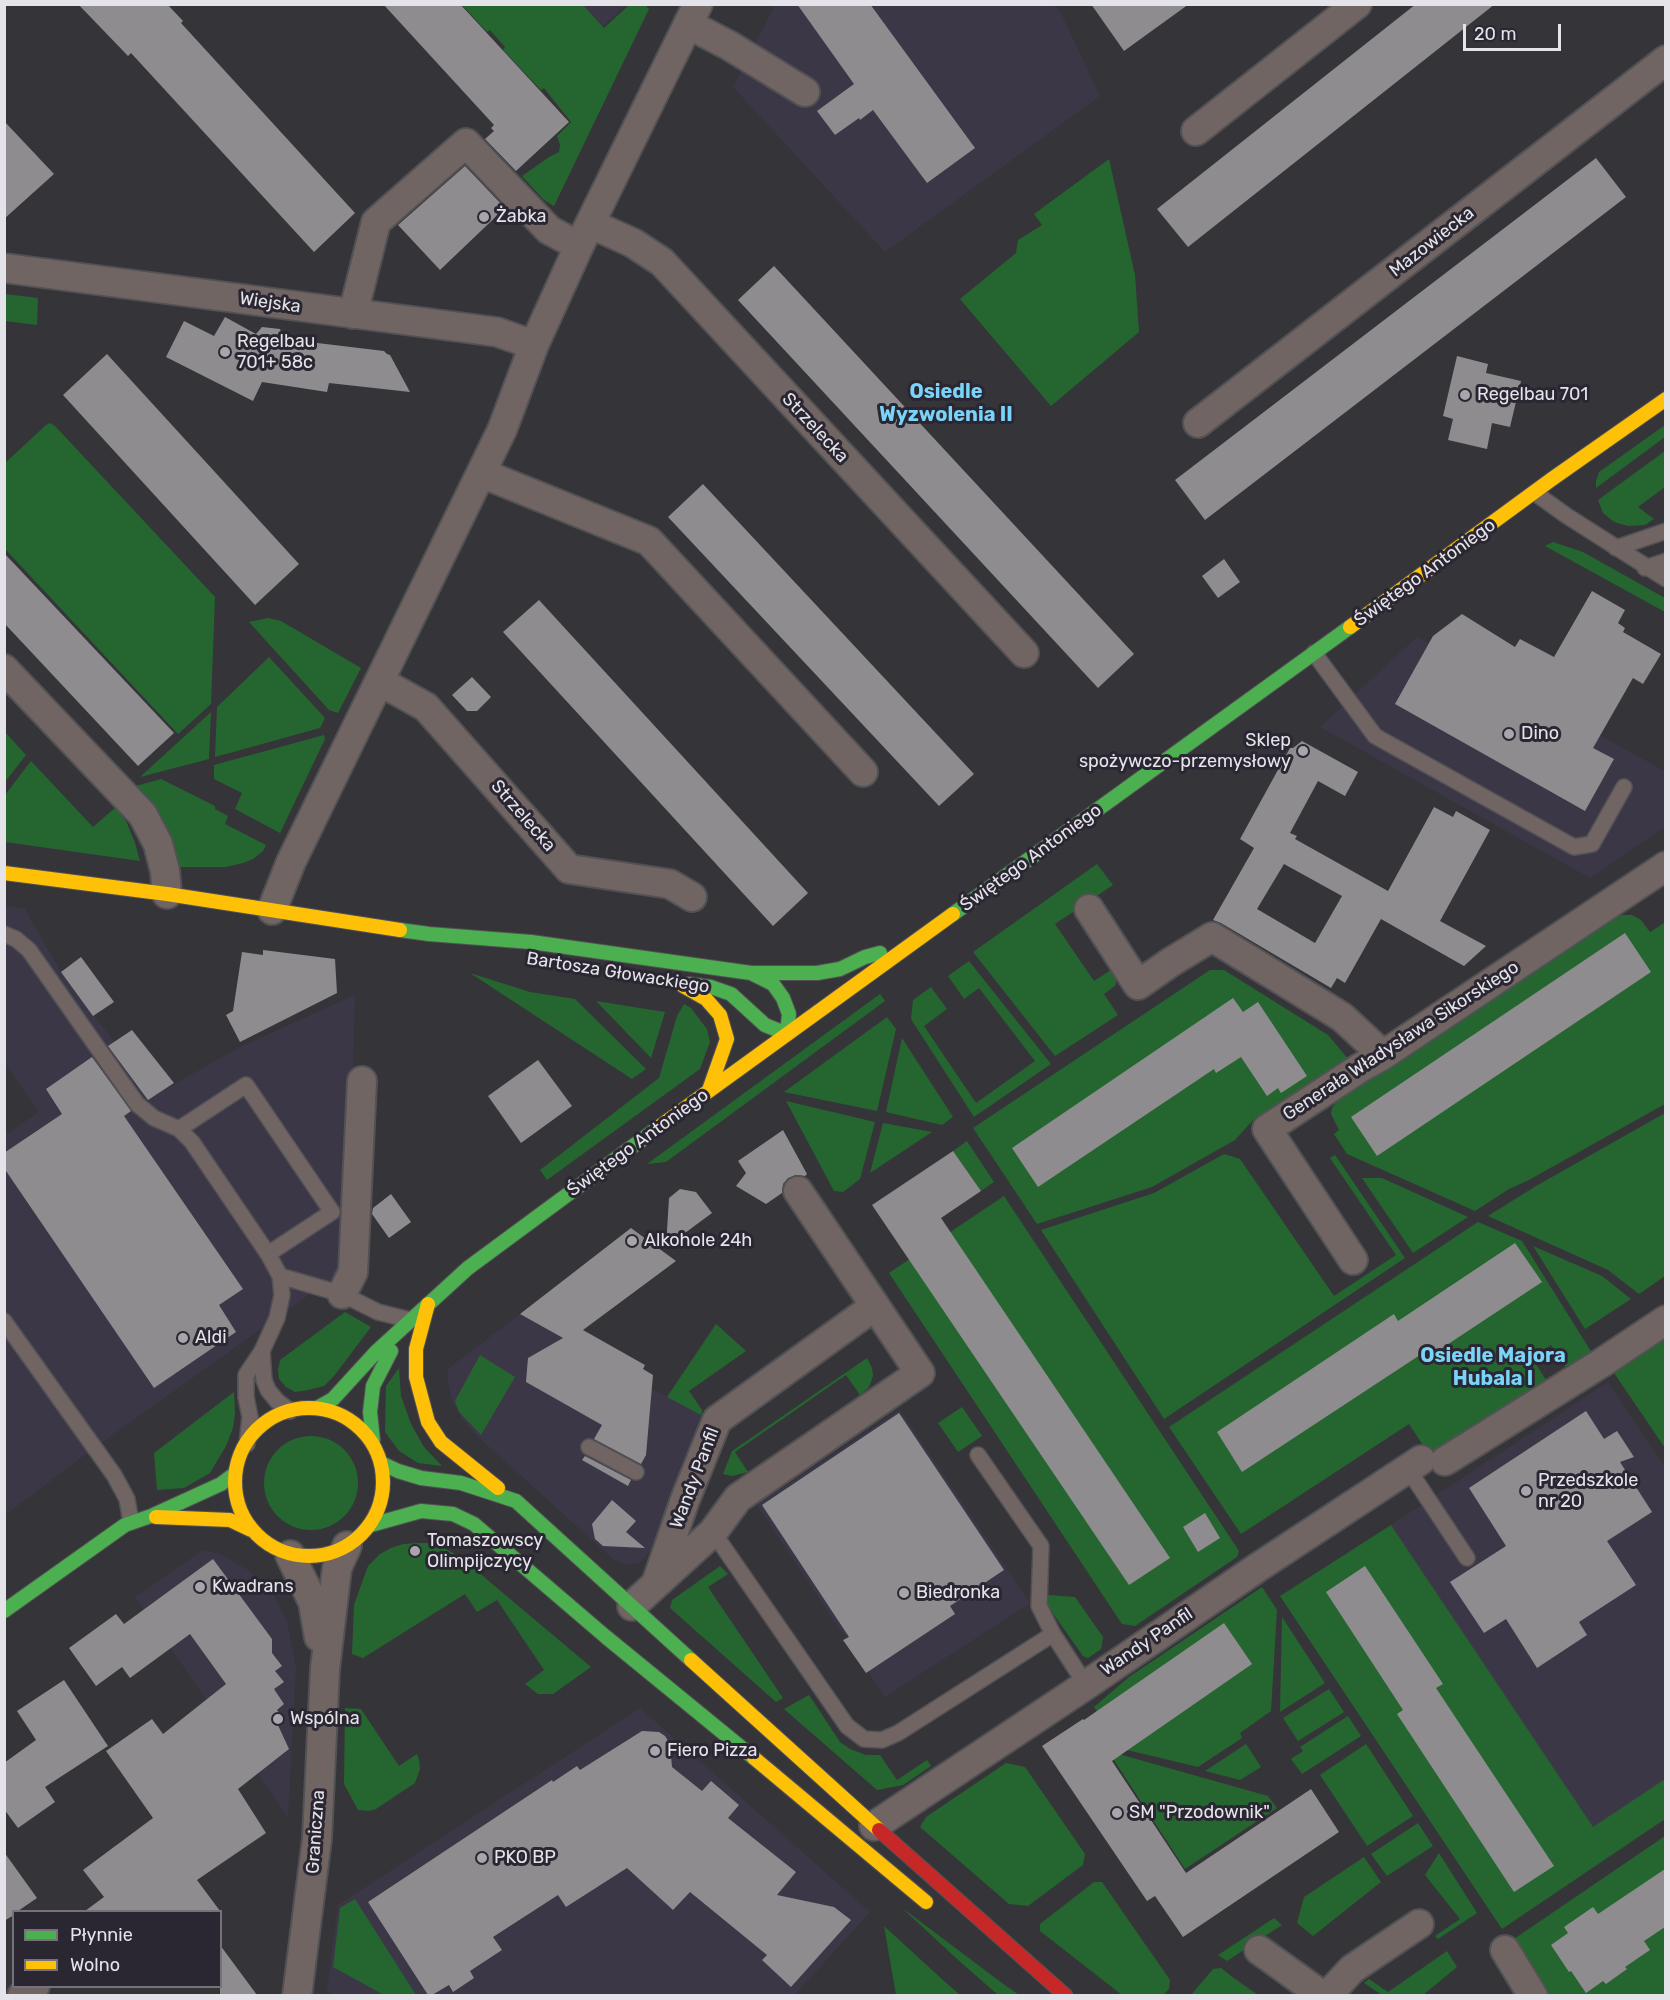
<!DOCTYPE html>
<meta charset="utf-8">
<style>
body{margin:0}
#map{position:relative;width:1670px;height:2000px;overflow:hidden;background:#353439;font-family:Rubik,sans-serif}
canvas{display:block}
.frame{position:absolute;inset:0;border:6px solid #e5e3ea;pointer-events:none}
.legend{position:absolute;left:12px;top:1910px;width:210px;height:78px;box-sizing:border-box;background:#2a2732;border:2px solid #75727c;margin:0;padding:8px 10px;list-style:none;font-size:18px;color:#e5e3ea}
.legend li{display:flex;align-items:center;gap:12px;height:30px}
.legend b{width:30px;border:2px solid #75727c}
.scale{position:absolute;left:1463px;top:24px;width:98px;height:27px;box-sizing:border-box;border:3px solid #e5e3ea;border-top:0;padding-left:8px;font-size:18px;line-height:21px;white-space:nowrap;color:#e5e3ea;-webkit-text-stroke:4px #2a2732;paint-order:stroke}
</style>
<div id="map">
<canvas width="1670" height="2000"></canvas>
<div class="frame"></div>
<ul class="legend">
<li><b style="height:8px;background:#4caf50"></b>Płynnie</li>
<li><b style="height:8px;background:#ffc107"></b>Wolno</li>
</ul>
<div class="scale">20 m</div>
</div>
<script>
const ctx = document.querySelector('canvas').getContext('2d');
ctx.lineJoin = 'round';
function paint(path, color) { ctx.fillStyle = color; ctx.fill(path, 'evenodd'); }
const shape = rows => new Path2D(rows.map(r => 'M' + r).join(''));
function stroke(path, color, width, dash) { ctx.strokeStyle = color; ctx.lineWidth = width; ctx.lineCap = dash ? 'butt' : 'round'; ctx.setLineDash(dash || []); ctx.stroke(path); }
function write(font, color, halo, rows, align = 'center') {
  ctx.font = font + ' Rubik,sans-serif'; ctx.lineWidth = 6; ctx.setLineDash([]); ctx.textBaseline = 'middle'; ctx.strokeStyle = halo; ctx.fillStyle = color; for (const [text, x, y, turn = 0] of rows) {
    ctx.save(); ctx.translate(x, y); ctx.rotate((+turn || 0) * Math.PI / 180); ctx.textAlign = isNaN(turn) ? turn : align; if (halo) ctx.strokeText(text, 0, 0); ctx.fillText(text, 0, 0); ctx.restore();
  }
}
const built = shape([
 [1054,4,1061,13,1100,96,885,252,733,87,775,5],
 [583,5,626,5,603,26],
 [1417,637,1665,771,1665,827,1590,878,1320,727],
 [5,906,25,909,61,972,155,1095,242,1046,355,995,349,1199,341,1272,94,1448,5,1515,4,1136,39,1112,5,1063],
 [520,1314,667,1397,707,1417,652,1550,639,1563,627,1565,614,1560,475,1434,462,1419,453,1403,448,1383,448,1369],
 [1608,1382,1665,1467,1665,1779,1593,1828,1391,1525],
 [900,1410,1030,1603,885,1697,757,1505],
 [203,1550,220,1554,248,1570,274,1596,287,1621,296,1667,288,1817,135,1597],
 [640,1708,870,1912,795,1995,334,1996,327,1991,338,1905]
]);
const green = shape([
 [462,5,583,5,604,28,629,5,645,5,649,9,554,206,544,200,522,176,549,157,559,152,560,145,557,136,571,122,544,88,541,90,503,50,505,47,490,30,487,32],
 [1109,159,1135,275,1139,332,1051,406,960,299,1016,253,1018,240,1042,225,1034,214],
 [5,294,38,298,37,325,5,321],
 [50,423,55,426,215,597,211,704,178,734,5,549,5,463,46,425],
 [1665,425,1665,437,1596,488,1596,481,1599,472],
 [1665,451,1665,487,1638,507,1654,519,1645,525,1628,526,1614,522,1603,513,1598,500],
 [1553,542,1583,552,1665,598,1665,612,1545,546],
 [268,618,281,621,361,668,338,713,329,710,249,622],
 [269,657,325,718,320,728,215,757,217,707],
 [211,712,209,759,140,777],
 [5,732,26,755,5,782],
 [324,735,325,739,280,833,235,809,242,793,214,779,214,765],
 [31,761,93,827,116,807,127,823,135,843,140,861,5,842,5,795],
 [161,779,215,806,215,809,228,816,225,824,266,845,263,851,253,859,243,863,226,867,177,867,158,818,136,786],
 [1097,864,1113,885,1055,924,1094,981,1114,968,1116,973,1116,985,1104,994,1118,1015,1055,1056,973,952],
 [1622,915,1632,915,1641,920,1650,932,1664,923,1665,925,1665,1104,1527,1181,1509,1189,1475,1211,1347,1154,1334,1134,1339,1130,1331,1114,1332,1108,1339,1099,1603,924,1612,918],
 [969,961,1051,1064,974,1117,911,1019,913,1000,931,987,947,1009,924,1026,976,1103,1035,1061,979,988,964,999,948,976],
 [1210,970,1224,970,1328,1035,1349,1060,1254,1119,1235,1140,1152,1187,1037,1224,973,1128],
 [470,973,530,992,575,999,646,1069,632,1079],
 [880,994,885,1001,666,1162,647,1164],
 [596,1001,665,1012,651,1058],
 [684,1004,691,1008,707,1029,710,1042,700,1069,547,1180,540,1170,659,1078,677,1016],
 [887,1017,896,1029,877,1111,784,1092],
 [902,1038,953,1117,942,1125,886,1112],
 [786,1101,875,1122,860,1179,843,1192,834,1191],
 [1665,1113,1665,1276,1639,1294,1608,1270,1488,1216,1536,1186],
 [883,1123,932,1132,870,1173],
 [967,1141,994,1182,981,1191,953,1151],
 [1224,1154,1240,1159,1334,1296,1396,1255,1330,1158,1335,1155,1405,1258,1164,1419,1041,1230,1154,1193],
 [1362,1178,1382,1178,1468,1217,1413,1253],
 [1004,1196,1239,1551,1237,1557,1135,1626,1122,1624,889,1273],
 [1478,1222,1522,1241,1592,1353,1568,1370,1551,1345,1532,1358,1548,1383,1432,1459,1409,1424,1241,1534,1169,1427],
 [1533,1246,1602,1276,1631,1299,1585,1329],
 [345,1312,371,1327,334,1376,324,1386,308,1390,295,1392,286,1387,279,1379,278,1370,280,1360],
 [716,1324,746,1351,689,1391,702,1410,701,1415,667,1397],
 [1665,1338,1665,1448,1614,1373],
 [480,1355,515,1377,481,1435,459,1412,455,1401],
 [867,1358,872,1368,873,1376,869,1387,860,1395,846,1375,735,1452,748,1472,732,1476,723,1474,732,1451],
 [399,1368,401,1396,411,1424,424,1447,442,1466,418,1463,399,1451,385,1432,386,1386],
 [234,1392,235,1414,233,1428,226,1446,210,1473,184,1488,157,1490,154,1453],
 [962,1407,982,1436,958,1452,938,1423],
 '264 1483a47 47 0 1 1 94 0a47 47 0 1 1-94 0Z',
 [1391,1525,1593,1827,1665,1779,1665,1819,1502,1929,1280,1596],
 [418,1543,430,1543,442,1547,459,1556,591,1667,553,1694,538,1694,525,1684,544,1670,497,1600,477,1612,465,1594,363,1658,352,1654,354,1605,368,1566,380,1554,391,1548,403,1544],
 [720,1566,728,1574,708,1587,783,1698,776,1702,670,1608,672,1600],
 [1262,1587,1277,1610,1271,1711,1240,1733,1242,1738,1198,1767,1123,1749,1094,1707,1129,1677],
 [1048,1595,1075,1597,1103,1637,1101,1649,1088,1658,1083,1656,1047,1605],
 [1282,1617,1325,1683,1280,1712],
 [1329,1689,1344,1712,1298,1741,1283,1718],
 [809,1695,840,1742,850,1749,866,1755,880,1755,897,1780,927,1760,931,1766,903,1785,877,1790,784,1709],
 [345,1708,361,1709,399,1766,417,1754,419,1760,420,1769,415,1783,376,1809,369,1811,358,1810,344,1784],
 [1348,1716,1361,1736,1302,1774,1291,1759,1303,1751,1300,1747],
 [1246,1744,1261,1767,1240,1780,1205,1771],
 [1366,1744,1413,1816,1367,1846,1320,1775],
 [1108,1751,1268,1796,1277,1808,1185,1869],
 [1006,1763,1025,1767,1085,1854,1083,1865,1028,1906,1009,1904,920,1827,926,1817],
 [1418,1823,1433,1846,1387,1876,1371,1854],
 [1665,1836,1665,1995,1547,1995,1511,1941],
 [1439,1853,1477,1913,1438,1939,1435,1936,1460,1919,1425,1875],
 [1364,1857,1381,1882,1313,1936,1297,1923,1304,1897],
 [1094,1882,1102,1882,1170,1980,1169,1989,1163,1995,1122,1995,1040,1931,1040,1924],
 [355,1899,416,1995,384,1995,333,1967,340,1908],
 [901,1907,1002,1983,1019,1995,998,1995,957,1959],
 [1274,1918,1282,1925,1227,1961,1218,1955],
 [884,1926,943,1980,960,1995,896,1995],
 [1447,1951,1457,1967,1423,1995,1382,1995,1364,1983,1369,1979,1388,1992],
 [1221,1968,1231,1976,1258,1995,1191,1995,1213,1969]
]);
const building = shape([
 [78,4,167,4,183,21,181,23,355,213,314,252,131,53,128,56],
 [383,4,460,4,569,122,516,171,485,139,494,131,491,128,494,125],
 [797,4,870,4,975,148,927,183,873,110,860,120,859,118,835,135,817,111,854,84],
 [1091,4,1189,4,1124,51],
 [1416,4,1495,4,1188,247,1157,209],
 [4,121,54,174,4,219],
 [1596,158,1626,197,1205,520,1175,480],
 [465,166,505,208,440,270,398,225],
 [774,266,1134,654,1098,688,738,300],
 [225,317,256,334,262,327,280,329,284,339,384,351,387,354,390,355,410,392,329,383,327,392,262,382,253,401,166,357,184,321,214,336],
 [107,354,299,564,255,605,63,395],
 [1457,356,1488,364,1486,373,1521,381,1510,427,1492,423,1487,449,1448,440,1453,419,1443,416],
 [703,484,974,774,939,806,668,517],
 [4,553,174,733,138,766,4,623],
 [1224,559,1240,582,1218,598,1202,576],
 [1592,591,1625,610,1618,623,1625,628,1623,632,1661,654,1643,684,1633,678,1593,748,1614,759,1585,811,1395,704,1433,636,1462,614,1515,647,1520,639,1554,657],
 [539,600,808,893,773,926,503,632],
 [472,677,491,697,477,711,467,711,452,695],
 [1302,741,1358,772,1345,796,1318,781,1290,833,1297,836,1295,839,1388,891,1434,807,1453,817,1456,811,1490,830,1440,921,1486,946,1464,966,1381,919,1345,983,1337,978,1331,988,1221,923,1213,920,1254,848,1240,839,1290,748,1293,748],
 [1284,864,1342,896,1315,943,1257,909],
 [1625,933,1651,972,1377,1156,1351,1117],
 [263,950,335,959,337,993,240,1042,226,1015,233,1011,242,952,263,955],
 [81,957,114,1002,93,1016,61,972],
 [1233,998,1243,1012,1258,1002,1307,1076,1281,1093,1278,1088,1267,1096,1241,1057,1216,1073,1214,1069,1038,1187,1012,1148],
 [132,1030,174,1083,148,1100,108,1046],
 [92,1057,131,1111,124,1116,243,1289,219,1305,236,1332,154,1388,4,1168,4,1153,62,1114,46,1089],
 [538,1060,572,1106,521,1143,488,1096],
 [783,1130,807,1174,805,1176,796,1175,788,1178,783,1184,782,1193,766,1204,736,1186,746,1173,738,1161],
 [953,1151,981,1191,941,1218,1170,1558,1129,1585,872,1205],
 [680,1189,696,1192,712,1213,666,1247,669,1198],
 [391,1194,411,1222,389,1238,372,1214,373,1208],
 [631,1228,676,1261,583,1330,645,1365,643,1369,653,1375,646,1455,641,1464,594,1439,602,1425,526,1382,528,1358,563,1338,520,1314],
 [1515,1243,1542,1282,1424,1360,1420,1355,1242,1472,1217,1432,1394,1314,1398,1321],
 [1586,1411,1604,1439,1617,1431,1634,1457,1620,1462,1652,1512,1607,1541,1636,1585,1579,1622,1587,1635,1537,1668,1506,1619,1484,1633,1450,1582,1506,1546,1469,1488],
 [899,1413,1004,1570,950,1606,955,1614,866,1673,843,1640,849,1637,762,1505],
 [585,1456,631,1480,628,1486,582,1460],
 [612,1500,636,1521,626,1532,645,1548,603,1546,595,1539,592,1524],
 [1205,1513,1220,1538,1198,1552,1183,1527],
 [213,1559,272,1639,272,1653,282,1666,275,1671,284,1682,274,1689,284,1704,277,1710,283,1718,277,1723,289,1749,238,1789,266,1833,197,1880,220,1911,85,1911,104,1897,83,1870,153,1818,106,1751,152,1719,163,1734,226,1684,190,1634,130,1678,122,1667,96,1686,69,1648,116,1614,124,1624],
 [1365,1566,1443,1684,1436,1688,1554,1866,1514,1892,1397,1714,1403,1710,1326,1592],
 [1224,1623,1252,1664,1112,1761,1186,1873,1311,1789,1339,1832,1183,1937,1155,1896,1147,1901,1042,1746,1083,1719,1084,1720],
 [64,1680,108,1746,45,1787,55,1802,18,1828,4,1809,4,1763,36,1740,17,1711],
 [642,1731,659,1732,665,1736,670,1744,672,1767,702,1791,711,1781,739,1805,728,1818,796,1872,777,1895,834,1907,851,1920,791,1987,762,1960,767,1955,690,1892,673,1910,627,1868,566,1907,558,1895,493,1937,502,1950,470,1971,474,1978,453,1992,449,1985,432,1995,428,1995,368,1902,552,1780,553,1782,577,1766,580,1770],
 [4,1852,37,1898,18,1911,14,1911,14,1915,4,1921],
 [1665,1869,1665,1927,1644,1941,1650,1950,1625,1967,1627,1969,1606,1984,1603,1981,1586,1993,1571,1971,1569,1972,1551,1945,1568,1933,1564,1927,1593,1907,1598,1914],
 [220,1945,257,1995,220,1995]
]);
const lane = shape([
 [1535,493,1567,516,1666,579],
 [1616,548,1666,531],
 [1645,568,1666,561],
 [1314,653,1375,736,1574,847,1592,844,1624,787],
 [4,934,16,939,29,950,137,1104,154,1118,179,1129,192,1142,268,1254],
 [179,1129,246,1085,332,1212,268,1254,280,1276,282,1295,277,1318,262,1351,246,1375,246,1397,250,1417,247,1444],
 [280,1276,342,1294,378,1312,410,1320],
 [4,1321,114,1475,127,1499,131,1522],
 [262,1351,264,1380,268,1390,277,1401,290,1411],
 [589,1447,636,1472],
 [978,1455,1041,1546,1039,1606,1053,1634],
 [1408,1469,1467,1558],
 [713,1532,847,1726,864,1739,882,1740,898,1733,1053,1634,1086,1685]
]);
const street = shape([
 [688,24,730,46,805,92],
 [1196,131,1357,4],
 [591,224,633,243,662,262,1024,653],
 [4,268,497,332,534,345],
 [353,314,376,222,466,143,549,230,579,246],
 [1198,423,1666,60],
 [481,473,649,541,863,772],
 [4,669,143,815,158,844,165,871,167,894],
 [381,682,426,707,569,869,670,884,692,897],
 [1089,909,1138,985,1171,962,1212,937,1342,1017,1383,1055],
 [272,910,291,862,502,430,534,345,579,246,698,4],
 [1353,1260,1267,1129,1360,1068,1383,1055,1666,866],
 [342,1294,353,1272,362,1081],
 [1445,1461,1603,1362,1666,1320],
 [290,1555,313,1602,319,1637],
 [657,1581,685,1500,717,1420,875,1306],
 [632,1606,713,1532,738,1498,920,1373,798,1191],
 [874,1826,1086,1685,1257,1568,1421,1460],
 [1259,1950,1323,1996],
 [1505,1950,1533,1996],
 [22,1996,35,1986],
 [297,1996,317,1839,325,1669,337,1568,347,1546],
 [1327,1996,1352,1969,1419,1924]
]);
const fast = shape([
 [953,914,1350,627],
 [400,930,429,934,531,942,751,973,817,973,840,969,865,957,880,953],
 [751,973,773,984,783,998,789,1014,787,1034],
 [687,984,711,987,731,994,765,1025,787,1034],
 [317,1408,333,1399,376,1352,468,1268,659,1127],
 [373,1440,370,1412,373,1386,391,1351],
 [381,1463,398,1471,421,1478,461,1483,516,1501,691,1660],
 [371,1525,421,1511,453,1514,474,1524,606,1637,754,1758],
 [4,1611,125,1525,151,1516,221,1484,233,1475]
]);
const slow = shape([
 [1350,627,1552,479,1666,399],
 [4,873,167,894,400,930],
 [683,986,706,999,720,1015,727,1039,709,1090],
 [659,1127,953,914],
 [428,1304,416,1349,416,1377,428,1422,441,1442,498,1488],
 '235 1482a74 74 0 1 1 148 0a74 74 0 1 1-148 0Z',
 [156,1517,230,1520,251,1530],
 [691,1660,879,1830],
 [754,1758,926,1902]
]);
const jam = shape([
 [879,1830,1066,1996]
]);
const markers = [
 [484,217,6,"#a7a6ac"],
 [225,352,6,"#a7a6ac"],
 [1465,395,6,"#a7a6ac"],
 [1509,734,6,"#a7a6ac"],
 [1303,751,6,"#a7a6ac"],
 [632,1241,6,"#a7a6ac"],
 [183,1338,6,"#a7a6ac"],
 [1526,1491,6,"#a7a6ac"],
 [415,1551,6,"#a7a6ac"],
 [200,1587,6,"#a7a6ac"],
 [904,1593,6,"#a7a6ac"],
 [278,1719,6,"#a7a6ac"],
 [655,1751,6,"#a7a6ac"],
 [1117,1813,6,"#a7a6ac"],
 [482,1858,6,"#a7a6ac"]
];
const poiNames = [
 ["Żabka",496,217],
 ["Regelbau",237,342],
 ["701+ 58c",237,363],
 ["Regelbau 701",1477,395],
 ["Dino",1521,734],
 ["Sklep",1291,741,"right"],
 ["spożywczo-przemysłowy",1291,762,"right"],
 ["Alkohole 24h",644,1241],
 ["Aldi",195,1338],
 ["Przedszkole",1538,1481],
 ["nr 20",1538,1502],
 ["Tomaszowscy",427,1541],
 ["Olimpijczycy",427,1562],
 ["Kwadrans",212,1587],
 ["Biedronka",916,1593],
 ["Wspólna",290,1719],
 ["Fiero Pizza",667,1751],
 ["SM \"Przodownik\"",1129,1813],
 ["PKO BP",494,1858]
];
const streetNames = [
 ["Mazowiecka",1432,242,-38],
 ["Wiejska",270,303,8],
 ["Strzelecka",815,428,47],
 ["Świętego Antoniego",1425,573,-36],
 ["Strzelecka",523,816,49],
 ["Świętego Antoniego",1031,858,-36],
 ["Bartosza Głowackiego",618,973,9],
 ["Generała Władysława Sikorskiego",1401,1041,-33],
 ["Świętego Antoniego",638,1143,-36],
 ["Wandy Panfil",695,1478,-69],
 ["Wandy Panfil",1147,1642,-34],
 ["Graniczna",316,1832,-86]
];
const neighbourhoodNames = [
 ["Osiedle",946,392],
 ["Wyzwolenia II",946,415],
 ["Osiedle Majora",1493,1356],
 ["Hubala I",1493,1379]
];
paint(built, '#3c3747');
paint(green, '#256630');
paint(building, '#8f8c90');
stroke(lane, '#525154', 18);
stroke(street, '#525154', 32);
stroke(fast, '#525154', 16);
stroke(slow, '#525154', 16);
stroke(jam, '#525154', 16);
stroke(lane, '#716564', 15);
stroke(street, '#716564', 28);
stroke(fast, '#4caf50', 14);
stroke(slow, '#ffc107', 14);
stroke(jam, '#c62828', 14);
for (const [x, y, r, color] of markers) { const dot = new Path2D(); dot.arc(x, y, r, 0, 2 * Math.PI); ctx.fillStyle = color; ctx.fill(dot); stroke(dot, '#2a2732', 2); }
write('18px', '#e5e3ea', '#2a2732', poiNames, 'left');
write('18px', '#e5e3ea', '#2a2732', streetNames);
write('bold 20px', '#7ad3f8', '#2a2732', neighbourhoodNames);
</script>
